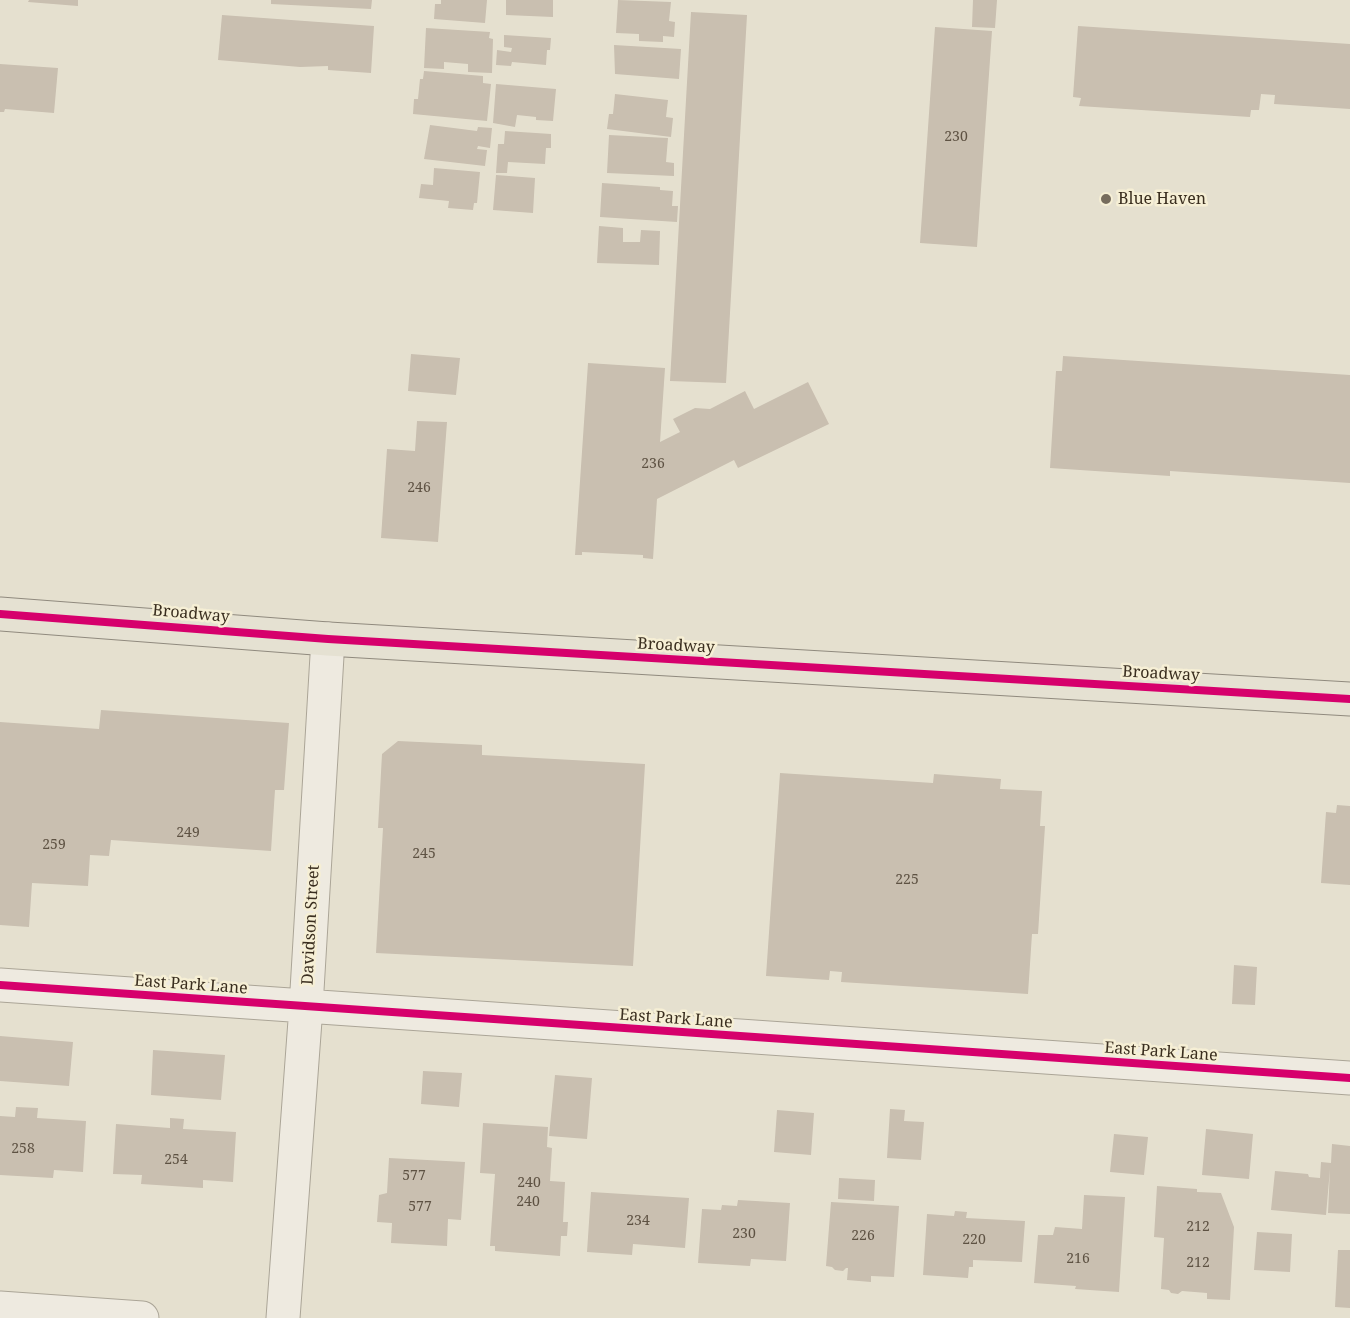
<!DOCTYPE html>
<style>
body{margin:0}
canvas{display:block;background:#e5e0cf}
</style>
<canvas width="1350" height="1318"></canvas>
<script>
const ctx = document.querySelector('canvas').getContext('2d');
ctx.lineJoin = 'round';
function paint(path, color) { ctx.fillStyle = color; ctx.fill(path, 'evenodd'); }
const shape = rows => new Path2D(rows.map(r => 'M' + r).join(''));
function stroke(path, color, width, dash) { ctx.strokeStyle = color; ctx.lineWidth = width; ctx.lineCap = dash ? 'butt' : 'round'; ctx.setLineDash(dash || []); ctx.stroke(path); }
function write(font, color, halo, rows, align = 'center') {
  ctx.font = font + ' "Noto Serif",serif'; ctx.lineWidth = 5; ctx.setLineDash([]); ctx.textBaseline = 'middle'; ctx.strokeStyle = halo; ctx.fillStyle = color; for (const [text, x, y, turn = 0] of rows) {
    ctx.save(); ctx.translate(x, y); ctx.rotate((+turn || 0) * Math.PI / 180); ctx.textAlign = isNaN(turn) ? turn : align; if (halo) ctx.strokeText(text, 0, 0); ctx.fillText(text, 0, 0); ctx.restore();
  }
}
const building = shape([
 [29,0,78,0,78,6,28,2],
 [271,0,372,0,371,9,271,4],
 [441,0,487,0,485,23,434,19,435,4,441,4],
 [506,0,553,0,553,17,506,15],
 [618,0,671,2,669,21,675,22,674,37,663,36,663,42,639,41,639,34,616,33],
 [973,0,997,0,995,28,972,27],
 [691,12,747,15,726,383,670,381],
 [222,15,374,26,371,73,328,70,328,66,300,67,218,60],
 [1078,26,1350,44,1350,109,1274,104,1275,95,1261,94,1259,110,1251,110,1250,117,1079,106,1081,98,1073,97],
 [935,27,992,31,977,247,920,243],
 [426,28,490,32,489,38,493,39,492,73,468,72,468,64,444,62,444,69,424,68],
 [504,35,551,38,550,50,547,50,546,65,512,62,511,66,496,65,497,50,511,52,512,48,504,47],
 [614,45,681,49,679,79,615,74],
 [0,64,58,68,54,113,5,109,4,112,0,112],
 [424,71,483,76,483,83,491,84,487,121,413,114,414,99,418,99,420,79,423,79],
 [496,84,556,89,553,121,536,120,536,117,517,115,515,127,493,123],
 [615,94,668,100,666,117,673,118,671,137,607,129,609,114,613,114],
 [430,125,477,131,478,127,492,128,490,148,478,146,477,149,487,150,485,166,424,159],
 [505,131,551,134,551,148,546,148,545,164,508,162,507,173,496,173,498,144,504,144],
 [609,135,668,138,666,162,674,163,674,176,607,173],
 [434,168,480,172,477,203,474,203,473,210,448,208,449,201,419,198,421,184,433,185],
 [496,175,535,178,533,213,493,210],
 [602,183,660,187,660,190,673,191,672,206,678,206,677,222,600,217],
 [599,226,623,228,623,242,640,242,641,230,660,231,659,265,597,263],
 [411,354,460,358,456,395,408,391],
 [1063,356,1350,375,1350,483,1170,471,1170,476,1050,468,1056,371,1062,371],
 [588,363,665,368,660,442,680,432,673,419,695,408,710,409,745,391,754,409,808,382,829,424,738,468,734,460,657,499,653,559,643,558,643,555,582,552,582,555,575,555],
 [417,421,447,422,438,542,381,538,387,449,415,451],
 [101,710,289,723,284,790,275,790,271,851,111,840,109,856,90,855,88,886,32,883,29,927,0,925,0,722,99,729],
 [398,741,482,745,482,755,645,764,633,966,376,953,383,828,378,828,382,754],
 [780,773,933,783,934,774,1001,779,1000,789,1042,791,1040,826,1045,826,1038,934,1032,934,1028,994,841,982,842,972,830,971,829,980,766,976],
 [1337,805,1350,806,1350,885,1321,883,1326,812,1336,813],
 [1234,965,1257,967,1255,1005,1232,1004],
 [0,1036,73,1042,69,1086,0,1081],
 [153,1050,225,1055,221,1100,151,1095],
 [423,1071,462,1073,459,1107,421,1104],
 [555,1075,592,1078,587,1139,549,1136],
 [16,1107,38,1108,37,1118,86,1121,83,1172,54,1170,53,1178,0,1175,0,1116,15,1117],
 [890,1109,905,1110,904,1121,924,1122,921,1160,887,1158],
 [777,1110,814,1113,811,1155,774,1152],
 [170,1118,184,1119,183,1129,236,1132,233,1182,203,1180,203,1188,141,1184,142,1175,113,1174,116,1124,170,1128],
 [483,1123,548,1127,547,1147,552,1148,550,1181,565,1182,563,1222,568,1222,567,1236,561,1236,560,1256,495,1251,495,1246,490,1246,495,1174,480,1173],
 [1206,1129,1253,1134,1249,1179,1202,1175],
 [1114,1134,1148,1137,1144,1175,1110,1172],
 [1332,1144,1350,1146,1350,1214,1328,1213,1330,1169,1326,1215,1271,1210,1275,1171,1308,1174,1309,1177,1320,1178,1321,1162,1331,1163],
 [389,1158,465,1162,461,1220,448,1219,447,1246,391,1243,392,1223,377,1222,379,1195,387,1193],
 [839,1178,875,1180,874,1201,838,1199],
 [1157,1186,1197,1189,1197,1192,1221,1193,1234,1227,1230,1300,1207,1299,1207,1293,1182,1291,1178,1294,1171,1293,1169,1290,1161,1289,1164,1238,1154,1237],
 [591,1192,689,1198,685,1248,633,1244,632,1255,587,1252],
 [1084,1195,1125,1197,1119,1292,1075,1289,1076,1286,1034,1283,1038,1235,1053,1235,1055,1227,1082,1229],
 [738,1200,790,1203,786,1261,751,1259,750,1266,698,1263,702,1209,721,1210,722,1205,737,1206],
 [831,1202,899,1206,894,1277,871,1276,871,1282,847,1280,848,1268,846,1268,843,1271,835,1270,832,1267,826,1266],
 [955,1211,967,1212,966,1218,1025,1221,1022,1262,973,1260,973,1267,969,1267,968,1278,923,1275,927,1214,954,1216],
 [1257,1232,1292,1234,1290,1272,1254,1270],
 [1338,1250,1350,1250,1350,1308,1335,1307]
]);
const minor = shape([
 [0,985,1350,1078],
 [0,1308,142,1318],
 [283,1318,306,1007,328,639]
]);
const major = shape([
 [0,614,328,639,1350,699]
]);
const cycleway = shape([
 [0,614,328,639,1350,699],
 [0,985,1350,1078]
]);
const markers = [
 [1106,199,6,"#766c5d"]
];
const numberNames = [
 ["230",956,137],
 ["236",653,464],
 ["246",419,488],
 ["249",188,833],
 ["259",54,845],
 ["245",424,854],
 ["225",907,880],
 ["258",23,1149],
 ["254",176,1160],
 ["577",414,1176],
 ["240",529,1183],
 ["240",528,1202],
 ["577",420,1207],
 ["234",638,1221],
 ["212",1198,1227],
 ["230",744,1234],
 ["226",863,1236],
 ["220",974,1240],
 ["216",1078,1259],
 ["212",1198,1263]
];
const poiNames = [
 ["Blue Haven",1118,199]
];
const streetNames = [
 ["Broadway",191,614,5],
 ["Broadway",676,646,3],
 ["Broadway",1161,674,3],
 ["Davidson Street",311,925,-87],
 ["East Park Lane",191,985,4],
 ["East Park Lane",676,1019,4],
 ["East Park Lane",1161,1052,4]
];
paint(building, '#c9bfb0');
stroke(minor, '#aba597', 35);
stroke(major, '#908a7e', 35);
stroke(minor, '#eeeae0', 33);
stroke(major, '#e5e1d2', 33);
stroke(cycleway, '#d6006c', 8);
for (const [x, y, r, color] of markers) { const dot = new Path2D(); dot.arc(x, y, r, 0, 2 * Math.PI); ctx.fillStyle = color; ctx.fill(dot); stroke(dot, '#f6efd5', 2); }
write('14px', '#5e5243', null, numberNames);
write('16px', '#3a2e1f', '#f6efd5', poiNames, 'left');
write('16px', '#3a2e1f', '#f6efd5', streetNames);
</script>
